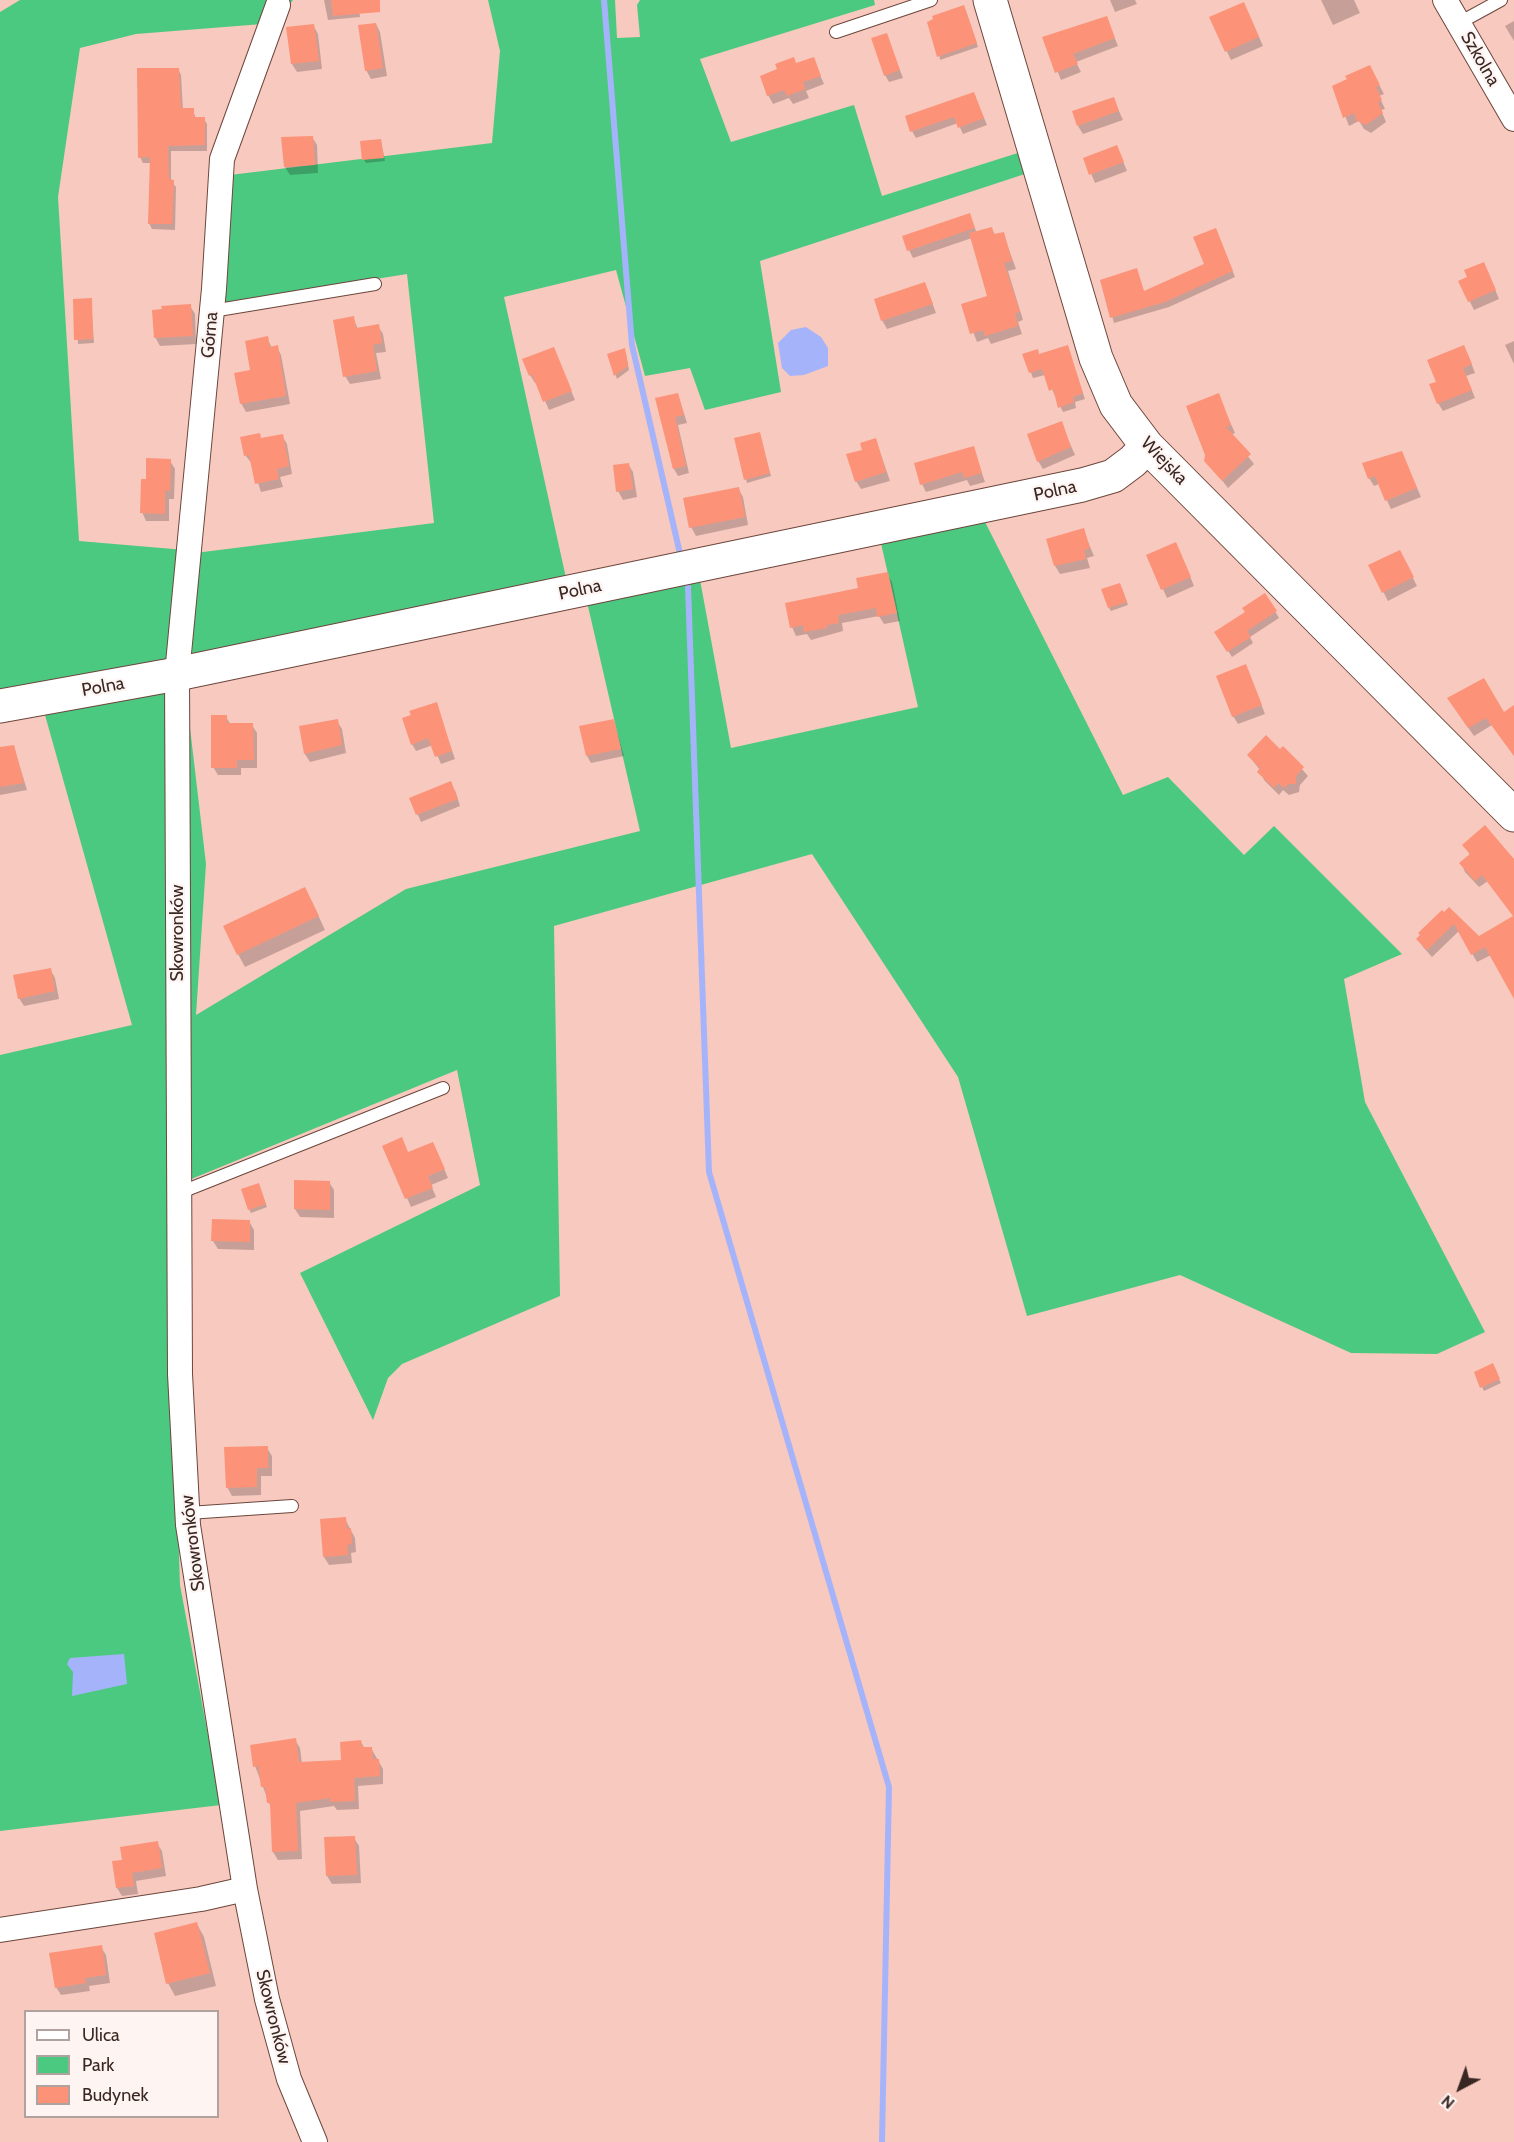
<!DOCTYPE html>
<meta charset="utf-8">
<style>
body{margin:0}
#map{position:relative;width:1514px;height:2142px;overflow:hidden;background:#f8c9be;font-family:Cabin,sans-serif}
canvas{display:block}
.legend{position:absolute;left:24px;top:2010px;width:195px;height:108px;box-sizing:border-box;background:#fef4f2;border:2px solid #afa29f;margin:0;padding:8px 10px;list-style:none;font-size:18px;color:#392723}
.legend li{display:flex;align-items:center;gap:12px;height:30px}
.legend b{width:30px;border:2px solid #afa29f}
.north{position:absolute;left:1430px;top:2058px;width:60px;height:60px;-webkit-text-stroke:4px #fef4f2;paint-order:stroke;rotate:221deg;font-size:16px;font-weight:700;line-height:24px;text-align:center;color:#392723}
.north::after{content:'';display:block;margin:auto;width:21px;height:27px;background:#392723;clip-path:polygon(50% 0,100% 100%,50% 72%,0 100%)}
</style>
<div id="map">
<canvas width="1514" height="2142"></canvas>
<ul class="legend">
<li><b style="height:8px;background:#fff"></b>Ulica</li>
<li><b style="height:16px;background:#4cc980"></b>Park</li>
<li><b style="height:16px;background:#fc9278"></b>Budynek</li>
</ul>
<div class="north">N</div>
</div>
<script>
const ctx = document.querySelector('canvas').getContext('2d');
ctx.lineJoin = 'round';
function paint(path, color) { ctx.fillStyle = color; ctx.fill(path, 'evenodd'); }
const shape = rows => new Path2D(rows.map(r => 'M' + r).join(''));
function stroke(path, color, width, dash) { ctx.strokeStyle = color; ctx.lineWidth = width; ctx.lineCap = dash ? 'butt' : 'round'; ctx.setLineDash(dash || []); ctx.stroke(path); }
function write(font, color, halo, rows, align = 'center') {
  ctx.font = font + ' Cabin,sans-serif'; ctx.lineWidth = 4.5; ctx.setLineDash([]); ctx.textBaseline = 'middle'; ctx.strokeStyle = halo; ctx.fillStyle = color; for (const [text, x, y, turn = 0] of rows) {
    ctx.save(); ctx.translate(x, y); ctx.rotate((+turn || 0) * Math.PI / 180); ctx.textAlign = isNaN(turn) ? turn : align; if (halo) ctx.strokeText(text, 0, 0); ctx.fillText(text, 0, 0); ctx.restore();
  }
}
const green = shape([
 [20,0,293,0,275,23,136,34,80,48,58,197,79,541,185,550,167,660,0,692,0,12],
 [488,0,615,0,617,38,640,37,637,5,640,0,874,0,875,5,700,59,731,142,854,105,882,196,1021,152,1031,172,760,261,781,392,705,410,690,368,645,376,616,270,504,297,568,587,192,657,195,553,434,523,407,274,221,304,230,175,492,143,500,51],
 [980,512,1123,795,1168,777,1244,855,1274,826,1402,954,1344,979,1365,1102,1485,1332,1437,1354,1351,1353,1180,1275,1027,1316,958,1077,812,854,554,926,560,1296,402,1364,388,1378,373,1420,300,1273,480,1185,457,1070,167,1189,180,1585,221,1805,0,1831,0,1055,132,1025,45,715,184,677,206,864,196,1015,406,889,640,831,584,589,698,569,731,748,918,707,878,530]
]);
const water = shape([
 [806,327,821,337,828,348,828,366,804,375,790,376,782,368,778,343,791,330],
 [124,1654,127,1684,72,1696,73,1672,67,1664,70,1658]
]);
const shadow = shape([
 [324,0,358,0,360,17,328,20],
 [1110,0,1135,0,1137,4,1115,12],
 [1321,0,1354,0,1360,13,1333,25],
 [966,11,978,47,940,60,935,20],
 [1248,12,1263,46,1231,60,1211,18],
 [1106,17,1118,46,1076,62,1081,72,1061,80,1044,38],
 [1514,21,1514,41,1505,26],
 [376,24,380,32,387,76,371,79,366,70],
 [313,25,318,34,322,69,297,72,292,64,288,28],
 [886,35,903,78,889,82,885,75],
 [813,59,824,84,806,91,809,98,793,104,789,98,773,104,768,95,797,65],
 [178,69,181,75,183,110,193,110,196,119,204,119,207,124,207,151,171,151,171,181,176,187,175,230,152,229,149,223,151,163,143,163,140,157],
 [1374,75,1384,94,1379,96,1385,109,1381,110,1386,122,1371,133,1364,129,1359,121,1349,126,1334,87,1349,80],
 [1113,98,1123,120,1083,134,1078,126],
 [977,101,987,125,963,134,958,123,916,138,912,131],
 [312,137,317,145,318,173,290,175,285,167],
 [381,141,385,161,366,163,364,160],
 [1117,147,1127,171,1095,183,1085,159],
 [969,215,977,233,991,228,996,236,1003,233,1016,269,1008,271,1023,320,1018,322,1022,334,991,344,988,338,977,342,963,305,989,297,972,238,913,258,909,250],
 [1218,235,1235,277,1169,307,1114,323,1102,281,1144,292,1206,265],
 [1488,272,1499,299,1474,310,1460,282],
 [925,284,936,313,887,329,882,320],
 [91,299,94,343,78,344,75,300],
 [190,306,195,314,196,344,160,346,155,337],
 [353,318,358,329,378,326,383,334,386,352,376,353,381,379,350,384,345,376],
 [267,338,272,348,277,347,281,355,290,404,246,412,241,403],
 [1514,341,1514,364,1505,345],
 [1067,347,1085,399,1075,402,1076,408,1063,412,1045,375,1033,378,1024,355,1040,355],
 [553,349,575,400,549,410,537,382,535,383,530,375],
 [626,353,629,370,617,379,609,355],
 [1468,355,1475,373,1466,376,1475,398,1443,411,1438,403,1438,382],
 [678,394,687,423,678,425,689,473,678,476,674,469,657,399],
 [1218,395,1235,433,1231,435,1254,464,1228,488,1206,460],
 [1061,423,1075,455,1043,469,1038,461],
 [759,434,771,476,747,483,735,439],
 [282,436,287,444,292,474,280,477,283,487,261,492,252,464,246,456,242,438,262,440],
 [876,440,890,481,861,489,856,481,864,451],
 [973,448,985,482,970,486,967,480,926,492,922,484],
 [1402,453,1421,497,1391,509,1379,484,1374,486,1369,478],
 [170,461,175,469,174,499,169,499,169,521,146,521,142,512],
 [628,464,633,472,637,497,623,500,618,491],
 [738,488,743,497,748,525,696,536,691,527],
 [1083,530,1094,556,1087,558,1090,568,1060,574,1055,566],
 [1180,552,1194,586,1167,598,1148,556],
 [1404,560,1417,586,1388,601,1370,566],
 [887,574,892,582,900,621,884,624,879,616,842,623,843,631,811,640,807,634,796,636,792,627],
 [1122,588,1128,605,1111,611,1109,608],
 [1265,595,1279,618,1250,637,1253,643,1232,657,1216,632,1247,613],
 [1246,666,1265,714,1238,724,1233,716],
 [436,704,455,759,441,764,433,745,416,751,412,744],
 [1454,707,1504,714,1514,710,1514,756,1492,725,1474,736],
 [226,717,231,725,252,725,257,733,257,768,241,768,241,775,218,775,213,767],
 [337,721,342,729,346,753,310,762,305,754],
 [614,721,624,756,591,763,587,756],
 [14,747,27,790,0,795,0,749],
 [1283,748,1308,776,1300,785,1299,792,1289,795,1283,790,1279,795,1264,780,1260,770,1249,756,1280,751],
 [455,790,460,806,421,822,411,799],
 [1464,845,1514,861,1514,913,1488,881,1479,887,1465,872,1461,863,1470,855],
 [312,902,325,930,245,967,238,954],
 [1442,912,1479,938,1514,958,1514,996,1491,955,1477,962,1459,931,1432,957,1423,947,1418,939],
 [50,969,55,978,59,999,24,1006,19,998],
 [384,1146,408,1154,437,1152,448,1178,431,1185,436,1197,411,1207],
 [296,1182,329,1182,334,1190,334,1218,300,1217,295,1209],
 [260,1188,267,1207,251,1213,249,1209],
 [249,1221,254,1230,254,1250,218,1249,213,1241],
 [1494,1369,1501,1383,1484,1391,1482,1387],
 [267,1448,272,1456,272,1476,261,1476,261,1495,232,1496,227,1487],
 [345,1519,355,1538,356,1552,351,1553,352,1563,329,1565,324,1557],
 [295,1740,300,1748,302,1764,342,1761,361,1742,365,1749,371,1748,383,1769,383,1784,358,1786,359,1809,337,1810,334,1806,300,1811,302,1859,278,1860,273,1852,271,1808,255,1766],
 [354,1838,359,1846,361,1883,332,1884,327,1876],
 [157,1843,162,1851,166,1876,136,1881,138,1894,122,1896,117,1888,114,1863,124,1861],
 [197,1924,204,1937,216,1986,175,1996,168,1983],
 [101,1947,106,1955,110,1983,89,1986,90,1991,61,1995,56,1987]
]);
const stream = shape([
 [604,0,632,345,681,558],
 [688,587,709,1172,889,1787,882,2142]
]);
const building = shape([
 [331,0,380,0,380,12,333,16],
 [1244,2,1259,37,1225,52,1209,17],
 [964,5,977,43,937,57,927,22,933,19,932,16],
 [1107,16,1115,38,1073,54,1078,64,1055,73,1042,37],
 [376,23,383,68,365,71,358,25],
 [314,24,319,61,291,64,286,27],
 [887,33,900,70,884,76,871,38],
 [794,57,796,63,814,57,821,76,803,82,805,89,787,96,784,90,767,96,760,76,777,69,775,64],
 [1370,65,1380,85,1376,87,1382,100,1378,102,1383,113,1366,125,1357,121,1354,113,1343,118,1332,86,1347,79,1345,76],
 [137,68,179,68,181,108,194,108,194,117,205,117,205,145,168,146,169,179,174,180,172,224,148,224,150,157,138,158],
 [974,92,984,118,958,128,954,117,910,132,905,116],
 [1114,97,1119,111,1077,126,1072,111],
 [313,136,315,165,284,167,281,137],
 [381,139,384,158,362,160,360,141],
 [1117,145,1124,162,1089,175,1083,158],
 [970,213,975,228,907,251,902,236],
 [992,227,994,234,1004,232,1012,261,1004,263,1020,312,1015,313,1018,326,985,336,983,330,970,334,961,304,987,296,969,233],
 [1216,228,1233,271,1165,302,1110,318,1100,280,1137,268,1144,291,1204,264,1193,237],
 [1484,262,1496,290,1468,302,1458,281,1467,277,1464,270],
 [925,282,933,304,881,321,874,299],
 [92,298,93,339,74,340,73,299],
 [191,304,193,336,154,338,152,310,162,309,161,306],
 [354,316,356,328,379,324,382,343,373,345,377,371,343,377,333,320],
 [268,336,270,347,278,345,286,396,240,404,234,373,250,370,245,341],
 [1068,345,1083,393,1073,397,1074,402,1058,408,1053,389,1049,391,1042,369,1029,373,1022,354,1038,349,1039,354],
 [1464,345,1472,364,1463,368,1472,390,1437,404,1429,384,1436,382,1427,360],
 [554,347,572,391,543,402,532,374,529,376,522,359],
 [625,348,628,366,614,376,607,354],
 [678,393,684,415,675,417,686,466,673,469,655,398],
 [1219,393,1231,425,1226,427,1251,454,1222,481,1204,461,1205,455,1186,406],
 [1062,421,1071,447,1037,462,1027,434],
 [760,432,770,473,744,480,734,438],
 [260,433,261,438,283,434,289,466,277,469,279,479,255,484,249,455,244,456,240,437],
 [876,438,886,472,855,482,846,454,862,450,860,443],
 [974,446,982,473,964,478,962,472,920,485,914,463],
 [1402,451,1417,488,1385,501,1375,476,1368,479,1362,463],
 [146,458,171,459,170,491,165,491,165,514,140,513,141,479,146,479],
 [629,463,633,489,616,492,613,465],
 [739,487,745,517,689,528,683,498],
 [1084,528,1090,548,1084,550,1086,559,1054,566,1046,539],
 [1176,542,1191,577,1161,590,1146,555],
 [1400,550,1414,577,1382,593,1368,565],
 [888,572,897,613,877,617,876,608,838,615,839,623,827,625,827,628,804,632,803,625,790,628,785,603,858,588,856,578],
 [1120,583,1127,602,1108,608,1101,589],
 [1265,593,1277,611,1247,631,1251,637,1227,652,1214,632,1245,612,1242,608],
 [1246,664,1262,705,1232,717,1216,676],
 [1484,678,1504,712,1514,705,1514,756,1486,718,1468,728,1447,698],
 [437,702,452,751,435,757,428,738,411,745,402,718,411,715,409,711],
 [211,715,227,715,227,723,253,723,254,760,237,760,237,768,211,768],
 [338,719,342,745,304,754,299,726],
 [614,719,621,749,586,756,579,726],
 [1266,735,1280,749,1283,746,1304,767,1296,776,1296,784,1288,784,1284,788,1278,783,1274,788,1257,772,1260,768,1247,755],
 [14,745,24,783,0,787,0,747],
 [451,781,458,799,416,815,409,798],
 [1485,825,1514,859,1514,999,1485,947,1471,955,1454,924,1427,950,1416,939,1420,935,1418,933,1442,910,1444,912,1449,907,1479,936,1513,916,1482,875,1475,881,1459,863,1470,854,1462,845],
 [305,887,319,916,237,955,223,926],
 [51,968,55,991,18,999,13,975],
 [402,1137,408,1152,433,1142,445,1169,428,1176,433,1188,405,1199,382,1146],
 [294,1180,330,1181,330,1210,294,1209],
 [259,1183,266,1204,248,1210,241,1189],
 [212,1219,250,1220,250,1242,211,1241],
 [1493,1363,1500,1379,1480,1388,1474,1372],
 [268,1446,268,1468,257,1468,257,1487,226,1488,224,1447],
 [346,1517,347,1529,351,1528,352,1544,347,1545,348,1555,323,1557,320,1519],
 [296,1738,299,1762,341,1760,340,1742,361,1740,362,1747,372,1747,373,1759,379,1759,380,1776,354,1778,355,1801,330,1802,330,1798,296,1803,298,1851,272,1852,270,1803,267,1803,265,1787,261,1787,258,1766,253,1767,250,1745],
 [355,1836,357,1875,326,1876,324,1837],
 [158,1841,162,1868,132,1873,134,1886,116,1888,112,1861,122,1860,120,1847],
 [197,1922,210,1973,166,1984,154,1933],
 [102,1945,106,1975,85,1978,86,1983,55,1988,49,1953]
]);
const lane = shape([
 [1459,23,1501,0],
 [836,32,931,0],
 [212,311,375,284],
 [179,1193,443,1088],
 [188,1513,292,1506]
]);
const street = shape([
 [1445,0,1514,119],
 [278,5,222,159,214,289,177,674,180,1374,188,1525,245,1889,267,1999,289,2079,315,2142],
 [0,1930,201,1899,245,1889]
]);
const secondary = shape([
 [990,0,1096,358,1116,405,1147,446,1514,815],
 [0,706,177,674,1082,485,1113,476,1133,461,1147,446]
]);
const streetNames = [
 ["Szkolna",1480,59,60],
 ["Górna",210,335,-85],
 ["Wiejska",1164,461,46],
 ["Polna",1055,491,-12],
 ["Polna",580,590,-12],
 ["Polna",103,687,-10],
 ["Skowronków",178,933,-90],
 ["Skowronków",193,1543,-97],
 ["Skowronków",273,2017,76]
];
paint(green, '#4cc980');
paint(water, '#a5b4fa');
paint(shadow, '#0003');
stroke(stream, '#a5b4fa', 6);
paint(building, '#fc9278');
stroke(lane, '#6c463c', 14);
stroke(street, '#6c463c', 26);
stroke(secondary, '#6c463c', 35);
stroke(lane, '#fff', 12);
stroke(street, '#fff', 24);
stroke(secondary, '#fff', 33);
write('18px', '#392723', '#fef4f2', streetNames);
</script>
